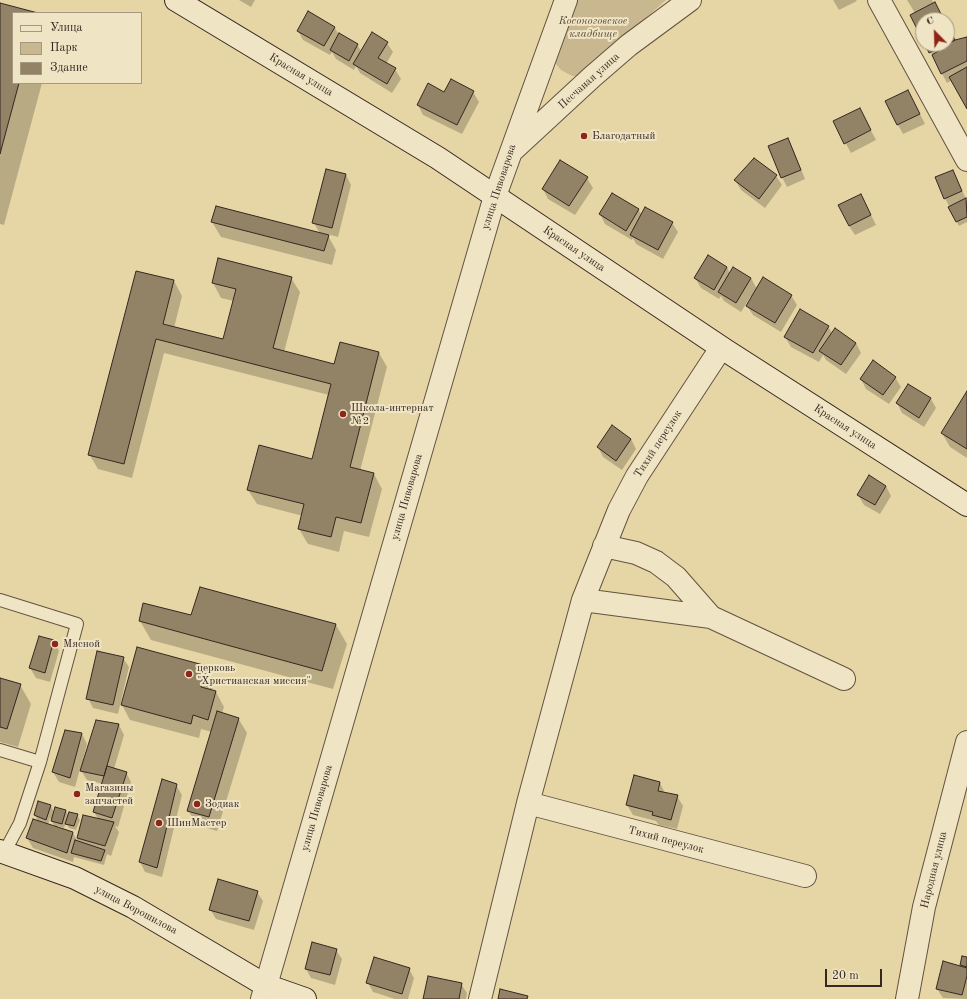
<!DOCTYPE html>
<meta charset="utf-8">
<style>
body{margin:0}
#map{position:relative;width:967px;height:999px;overflow:hidden;background:#e7d6a5;font-family:"Old Standard TT",serif}
canvas{display:block}
.legend{position:absolute;left:12px;top:12px;width:130px;height:72px;box-sizing:border-box;background:#efe4c4;border:1px solid #a59883;margin:0;padding:5px 7px;list-style:none;font-size:12px;color:#352721}
.legend li{display:flex;align-items:center;gap:8px;height:20px}
.legend b{width:20px;border:1px solid #a59883}
.north{position:absolute;left:915px;top:12px;width:40px;height:40px;box-sizing:border-box;background:#efe4c4;border:1px solid #a59883;border-radius:50%;rotate:337deg;font-size:11px;font-weight:700;line-height:16px;text-align:center;color:#352721}
.north::after{content:'';display:block;margin:auto;width:14px;height:18px;background:#8f2418;clip-path:polygon(50% 0,100% 100%,50% 72%,0 100%)}
.scale{position:absolute;left:825px;top:969px;width:57px;height:18px;box-sizing:border-box;border:2px solid #352721;border-top:0;padding-left:5px;font-size:12px;line-height:14px;white-space:nowrap;color:#352721;-webkit-text-stroke:3px #efe4c4;paint-order:stroke}
</style>
<div id="map">
<canvas width="967" height="999"></canvas>
<ul class="legend">
<li><b style="height:5px;background:#efe4c4"></b>Улица</li>
<li><b style="height:11px;background:#c9b88f"></b>Парк</li>
<li><b style="height:11px;background:#928266"></b>Здание</li>
</ul>
<div class="north">С</div>
<div class="scale">20 m</div>
</div>
<script>
const ctx = document.querySelector('canvas').getContext('2d');
ctx.lineJoin = 'round';
function paint(path, color) { ctx.fillStyle = color; ctx.fill(path, 'evenodd'); }
const shape = rows => new Path2D(rows.map(r => 'M' + r).join(''));
function stroke(path, color, width, dash) { ctx.strokeStyle = color; ctx.lineWidth = width; ctx.lineCap = dash ? 'butt' : 'round'; ctx.setLineDash(dash || []); ctx.stroke(path); }
function write(font, color, halo, rows, align = 'center') {
  ctx.font = font + ' "Old Standard TT",serif'; ctx.lineWidth = 4; ctx.setLineDash([]); ctx.textBaseline = 'middle'; ctx.strokeStyle = halo; ctx.fillStyle = color; for (const [text, x, y, turn = 0] of rows) {
    ctx.save(); ctx.translate(x, y); ctx.rotate((+turn || 0) * Math.PI / 180); ctx.textAlign = isNaN(turn) ? turn : align; if (halo) ctx.strokeText(text, 0, 0); ctx.fillText(text, 0, 0); ctx.restore();
  }
}
const green = shape([
 [574,0,666,0,585,72,578,76,572,76,561,70,556,64,555,55]
]);
const shadow = shape([
 [239,0,255,0,251,7],
 [833,0,856,0,857,1,839,10],
 [907,0,932,0,944,20,923,20,923,39,915,13],
 [0,4,34,13,13,13,13,83,42,83,4,225,0,224],
 [308,12,335,28,339,35,357,45,362,52,387,43,393,52,386,64,395,69,401,79,392,93,360,73,356,66,354,70,336,59,332,52,330,55,303,40,298,31],
 [947,26,955,41,967,38,967,107,952,80,947,83,926,44,947,44],
 [473,92,479,102,462,134,423,115,418,105,445,93],
 [913,100,925,124,903,134,898,125],
 [865,119,876,140,851,153,834,122],
 [787,139,793,149,805,179,787,187,782,177],
 [754,159,776,176,782,185,765,208,741,190,735,180],
 [953,171,967,201,967,222,959,226,945,198],
 [346,175,351,185,338,237,327,234,336,250,332,265,221,237,212,222,320,233,313,222],
 [587,178,593,188,575,215,548,199,543,189],
 [866,205,876,225,855,235,849,226],
 [638,209,642,215,672,223,678,232,663,259,636,244,633,238,632,240,605,224,600,214],
 [727,267,730,274,751,278,757,289,791,295,797,305,781,332,753,315,747,306,753,296,751,296,741,312,724,301,721,296,719,299,701,288,695,278],
 [291,278,300,292,284,352,335,365,340,343,379,353,387,367,360,471,374,474,382,489,369,537,344,531,339,552,308,544,299,529,303,516,257,504,248,490,312,460,329,395,164,353,132,478,98,469,89,454,174,281,182,296,174,328,224,341,234,301,221,298,213,283],
 [828,326,832,333,856,343,861,353,846,374,826,360,823,355,819,362,791,347,785,337],
 [895,377,901,387,889,404,866,389,861,379],
 [909,385,931,399,936,408,924,427,902,413,897,403],
 [967,393,967,458,950,447,942,433],
 [631,439,636,449,622,470,603,457,598,447],
 [886,486,891,496,880,514,864,505,858,495],
 [144,604,192,616,336,625,347,644,333,689,151,640,140,621],
 [40,637,54,641,59,651,50,682,36,678,30,668],
 [123,658,129,667,118,714,93,708,88,698],
 [206,667,214,682,212,691,216,692,224,707,222,713,238,718,247,733,217,831,197,825,188,810,212,732,201,729,199,738,130,720,122,705],
 [0,679,20,685,31,704,18,747,0,742],
 [97,721,119,725,124,735,114,769,126,772,131,782,118,827,115,826,119,832,111,856,107,854,104,865,74,857,73,862,33,848,27,838,38,822,35,815,38,803,51,806,54,812,56,808,66,811,69,816,77,815,80,820,76,830,69,828,66,823,64,828,58,826,57,828,73,833,77,840,84,816,98,819,94,812,103,784,87,780,80,769,75,787,59,782,53,772,82,734,87,744,83,760,84,761],
 [50,818,55,827,48,825],
 [635,777,660,783,665,793,677,796,683,806,677,829,659,825,656,821,633,815,627,805],
 [176,785,182,795,162,877,145,872,140,862],
 [257,892,263,901,254,930,216,919,210,909],
 [336,950,342,959,335,985,311,978,306,969],
 [967,958,967,999,943,998,937,989,962,967,961,965],
 [409,969,414,978,408,999,395,999,373,992,368,983],
 [461,984,467,993,466,999,424,999]
]);
const building = shape([
 [935,2,944,20,923,20,923,41,910,15,935,2],
 [0,3,38,13,13,13,13,83,19,83,0,154,0,3],
 [308,11,335,27,324,46,297,31,308,11],
 [947,25,955,40,929,53,925,44,947,44,947,25],
 [372,32,388,42,378,58,396,68,387,84,353,64,372,32],
 [339,33,358,44,349,61,330,50,339,33],
 [967,37,967,61,941,74,932,55,955,40,967,37],
 [967,67,967,109,949,77,967,67],
 [451,79,474,91,457,125,417,105,428,83,444,92,451,79],
 [908,90,920,114,897,125,885,101,908,90],
 [860,108,871,130,844,144,833,121,860,108],
 [788,138,801,170,781,178,768,146,788,138],
 [754,158,777,175,759,199,734,180,754,158],
 [560,160,588,177,569,206,542,189,560,160],
 [326,169,346,174,332,228,312,223,326,169],
 [953,170,962,191,944,199,935,177,953,170],
 [612,193,639,209,626,231,599,214,612,193],
 [861,194,871,215,849,226,838,205,861,194],
 [966,198,967,217,956,222,948,207,966,198],
 [216,206,329,235,324,251,211,222,216,206],
 [645,207,673,222,658,250,630,235,645,207],
 [708,255,727,267,714,290,694,278,708,255],
 [218,258,292,277,273,348,334,364,340,342,379,352,350,467,374,473,361,523,336,517,331,537,298,529,304,504,247,490,259,445,312,459,331,384,156,339,124,464,88,455,136,271,174,280,163,324,223,339,236,289,212,283,218,258],
 [733,267,751,278,736,303,718,292,733,267],
 [763,277,792,295,775,323,746,306,763,277],
 [800,309,829,326,813,353,784,337,800,309],
 [835,328,856,343,841,365,819,351,835,328],
 [873,360,896,377,883,395,860,379,873,360],
 [908,384,931,398,919,418,896,403,908,384],
 [967,391,967,449,941,433,967,391],
 [612,425,631,439,616,461,597,447,612,425],
 [869,475,886,486,875,505,857,495,869,475],
 [200,587,336,624,322,671,139,621,143,603,191,615,200,587],
 [39,636,54,640,45,673,29,668,39,636],
 [137,647,207,666,201,687,216,691,208,720,193,715,191,724,121,705,137,647],
 [97,651,124,657,113,705,86,699,97,651],
 [0,678,21,684,7,729,0,727,0,678],
 [217,711,239,718,209,817,187,811,217,711],
 [96,720,119,724,104,776,80,771,96,720],
 [65,730,82,733,70,778,52,772,65,730],
 [107,766,127,772,112,818,93,812,107,766],
 [634,775,660,782,658,791,678,795,671,820,652,815,653,812,626,805,634,775],
 [162,779,177,784,157,868,139,862,162,779],
 [38,801,51,805,46,820,34,815,38,801],
 [55,807,66,810,62,824,51,821,55,807],
 [69,812,78,814,74,826,65,824,69,812],
 [83,815,114,822,105,846,77,838,83,815],
 [33,819,73,832,67,853,26,838,33,819],
 [75,840,105,850,101,861,71,853,75,840],
 [218,879,258,891,249,921,209,910,218,879],
 [312,942,337,949,330,975,305,969,312,942],
 [962,956,967,957,967,967,960,965,962,956],
 [374,957,410,968,402,994,366,983,374,957],
 [943,961,967,968,967,976,962,995,936,989,943,961],
 [428,976,462,983,459,999,423,999,428,976],
 [500,989,528,996,527,999,498,999,500,989]
]);
const lane = shape([
 [0,600,77,624,40,762],
 [0,750,40,762,20,823,4,853]
]);
const street = shape([
 [879,0,967,160],
 [513,150,592,77,629,45,690,0],
 [604,546,636,553,656,562,676,577,711,617],
 [583,600,711,617,844,679],
 [528,803,805,876],
 [262,999,495,196,566,0],
 [480,999,528,803,583,600,619,510,637,476,721,348],
 [907,999,924,907,967,742]
]);
const secondary = shape([
 [176,0,438,158,725,350,967,505],
 [0,851,75,878,133,907,265,985,305,999]
]);
const markers = [
 [584,136,4,"#8f2418"],
 [343,414,4,"#8f2418"],
 [55,644,4,"#8f2418"],
 [189,674,4,"#8f2418"],
 [77,794,4,"#8f2418"],
 [197,804,4,"#8f2418"],
 [159,823,4,"#8f2418"]
];
const parkNames = [
 ["Косоноговское",593,21],
 ["кладбище",593,34]
];
const streetNames = [
 ["Красная улица",301,75,31],
 ["Песчаная улица",589,81,-42],
 ["улица Пивоварова",499,187,-72],
 ["Красная улица",574,249,34],
 ["Красная улица",845,427,33],
 ["Тихий переулок",658,444,-57],
 ["улица Пивоварова",407,497,-74],
 ["улица Пивоварова",317,808,-74],
 ["Тихий переулок",666,840,15],
 ["Народная улица",934,870,-76],
 ["улица Ворошилова",136,910,28]
];
const poiNames = [
 ["Благодатный",592,136],
 ["Школа-интернат",351,408],
 ["№2",351,421],
 ["Мясной",63,644],
 ["церковь",197,668],
 ["\"Христианская миссия\"",197,681],
 ["Магазины",85,788],
 ["запчастей",85,801],
 ["Зодиак",205,804],
 ["ШинМастер",167,823]
];
paint(green, '#c9b88f');
paint(shadow, '#0003');
paint(building, '#928266');
stroke(building, '#352721', 1);
stroke(lane, '#625342', 14);
stroke(street, '#625342', 24);
stroke(secondary, '#352721', 24);
stroke(lane, '#efe4c4', 12);
stroke(street, '#efe4c4', 22);
stroke(secondary, '#efe4c4', 22);
for (const [x, y, r, color] of markers) { const dot = new Path2D(); dot.arc(x, y, r, 0, 2 * Math.PI); ctx.fillStyle = color; ctx.fill(dot); stroke(dot, '#efe4c4', 1.5); }
write('italic 11px', '#5a4b3c', '#efe4c4', parkNames);
write('11px', '#352721', '#efe4c4', streetNames);
write('11px', '#352721', '#efe4c4', poiNames, 'left');
</script>
